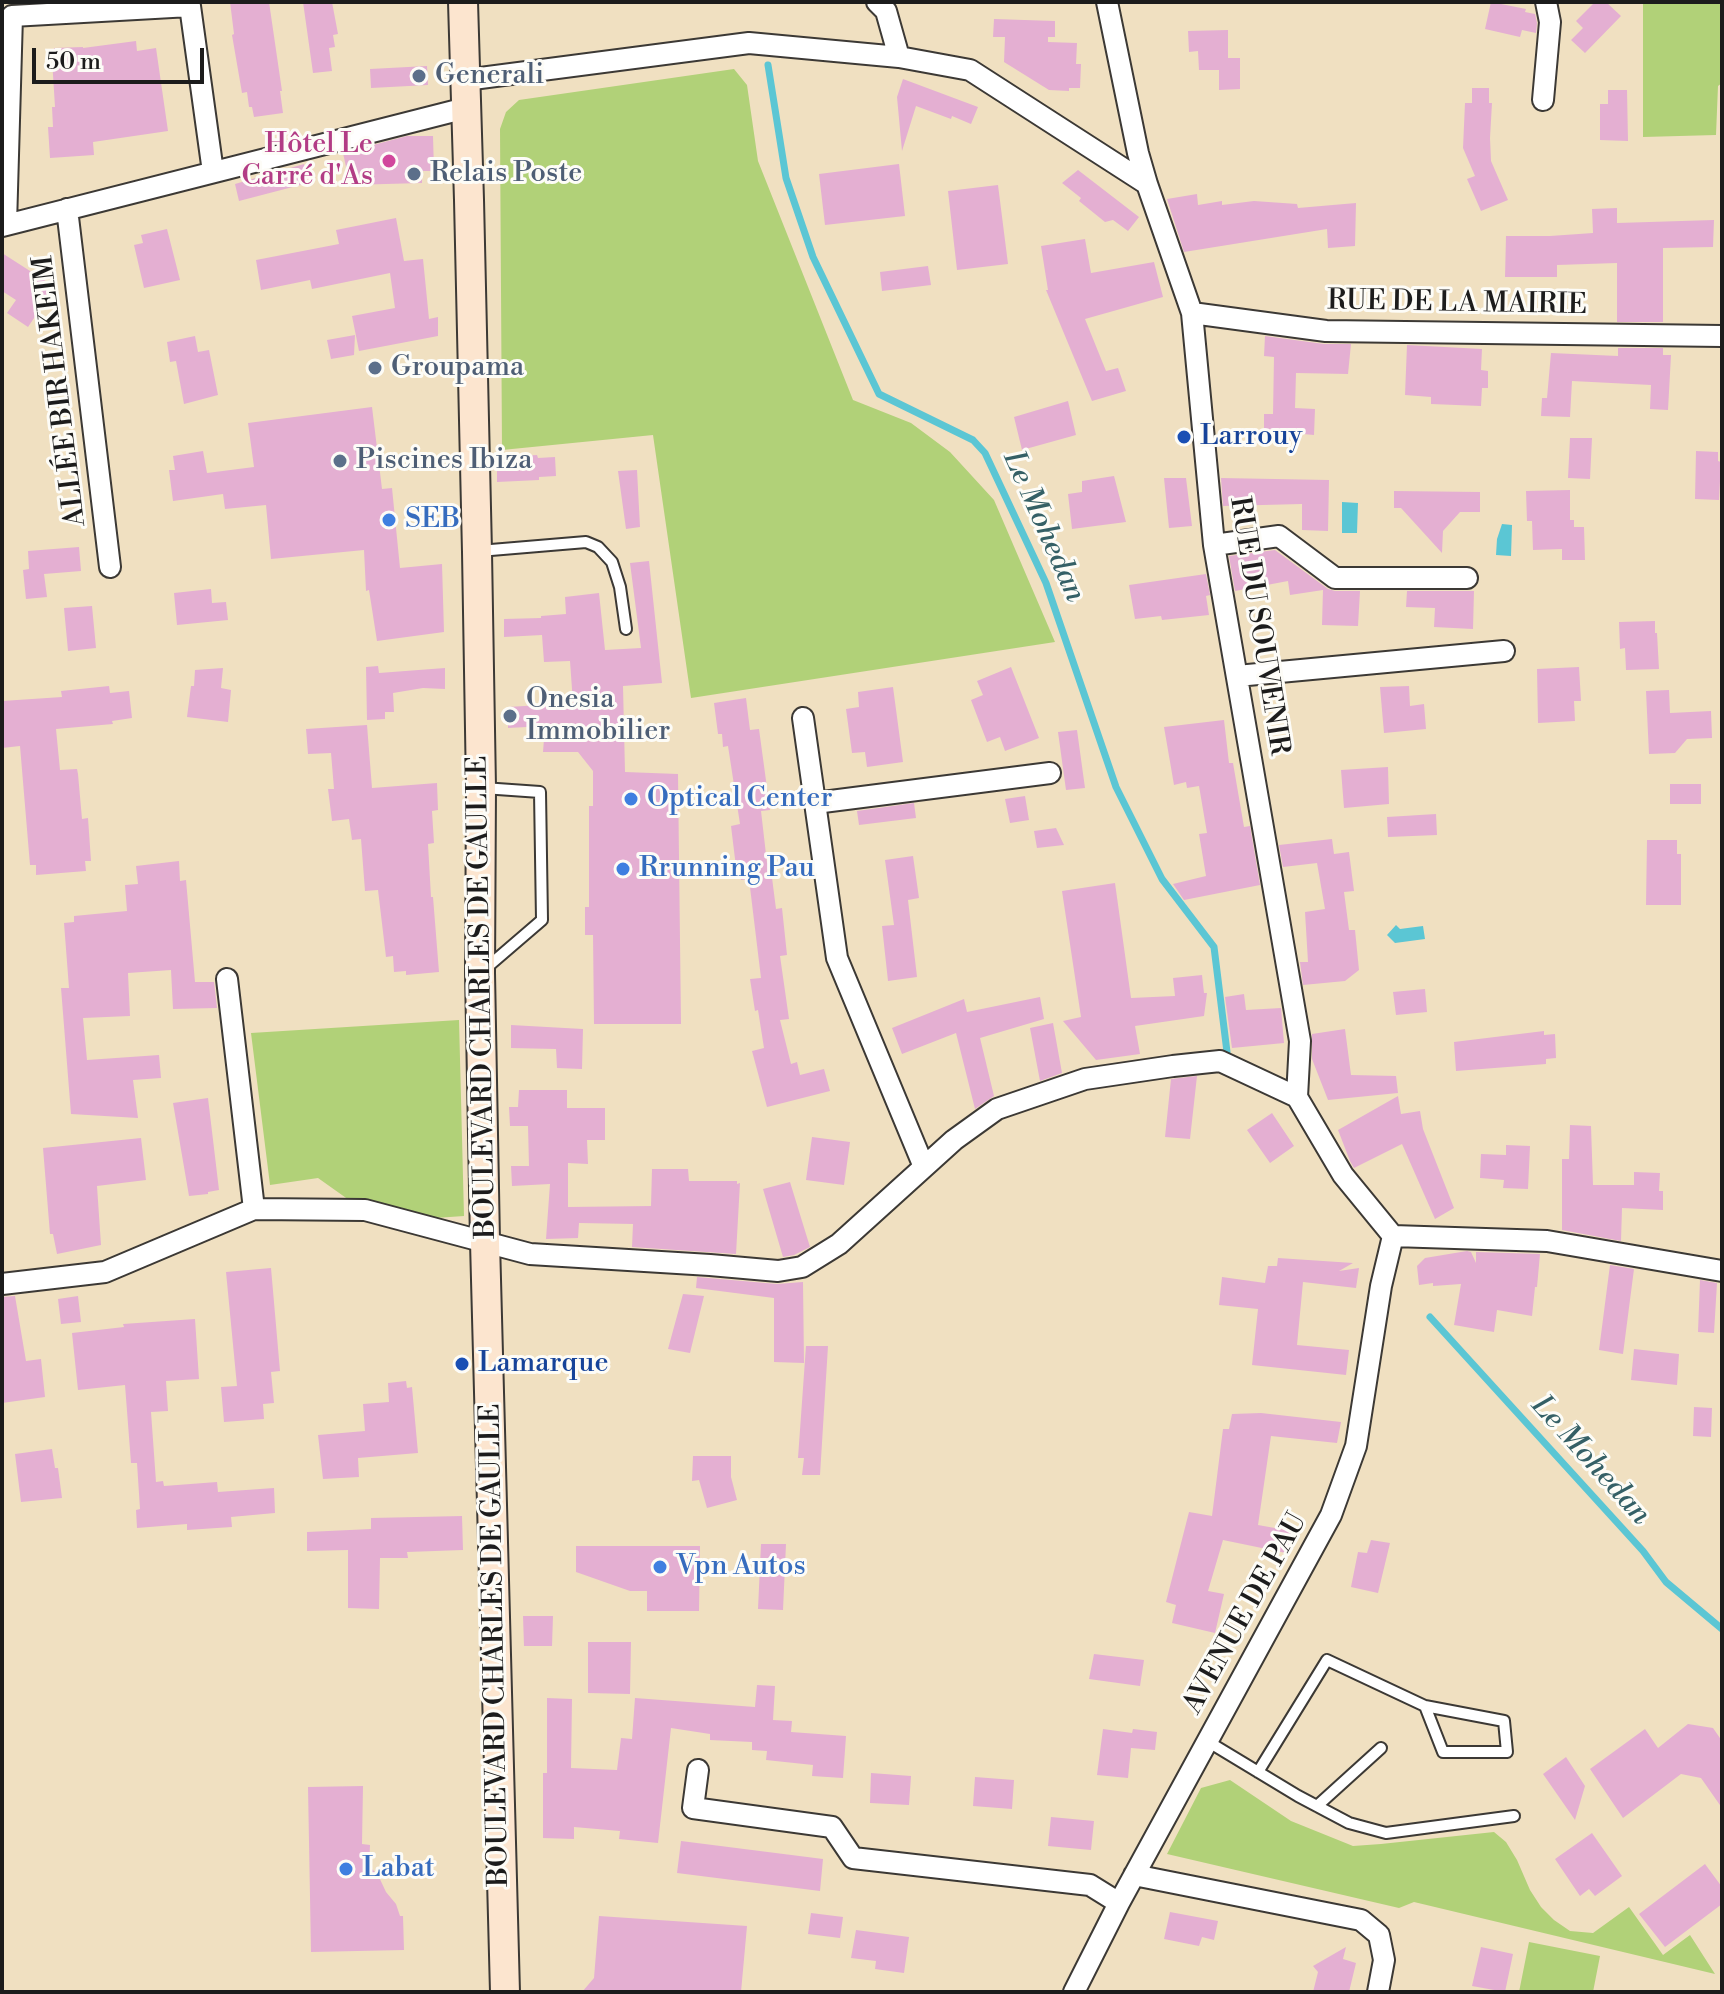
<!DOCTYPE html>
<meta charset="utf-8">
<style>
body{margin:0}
#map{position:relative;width:1724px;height:1994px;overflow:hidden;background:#f0e0c1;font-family:"Libre Bodoni",serif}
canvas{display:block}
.frame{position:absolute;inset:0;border:4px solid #1c1c1c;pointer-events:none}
.scale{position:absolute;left:32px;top:48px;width:172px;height:36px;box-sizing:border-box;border:4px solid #1c1c1c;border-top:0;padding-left:10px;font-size:24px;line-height:28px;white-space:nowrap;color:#1c1c1c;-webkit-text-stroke:6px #fdfcf7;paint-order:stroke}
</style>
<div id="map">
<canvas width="1724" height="1994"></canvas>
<div class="frame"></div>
<div class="scale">50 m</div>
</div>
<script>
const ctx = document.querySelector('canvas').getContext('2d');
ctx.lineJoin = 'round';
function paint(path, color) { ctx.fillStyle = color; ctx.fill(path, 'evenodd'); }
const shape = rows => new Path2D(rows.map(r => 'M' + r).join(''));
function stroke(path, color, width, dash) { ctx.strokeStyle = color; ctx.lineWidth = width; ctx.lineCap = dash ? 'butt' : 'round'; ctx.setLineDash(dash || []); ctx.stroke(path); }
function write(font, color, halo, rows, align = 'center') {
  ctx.font = font + ' "Libre Bodoni",serif'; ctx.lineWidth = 6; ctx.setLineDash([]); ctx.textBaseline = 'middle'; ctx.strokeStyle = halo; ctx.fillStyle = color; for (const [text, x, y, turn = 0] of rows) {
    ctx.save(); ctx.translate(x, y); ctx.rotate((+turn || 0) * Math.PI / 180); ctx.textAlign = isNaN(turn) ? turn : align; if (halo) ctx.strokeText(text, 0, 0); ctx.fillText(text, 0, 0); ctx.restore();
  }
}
const green = shape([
 [1643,2,1722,2,1722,83,1718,86,1716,135,1643,137],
 [734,69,747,85,758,161,853,400,911,423,950,452,994,500,1055,642,691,698,653,435,502,450,500,129,506,112,519,100],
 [459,1020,464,1216,435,1218,349,1200,318,1178,270,1185,251,1033],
 [1230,1780,1291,1821,1353,1846,1381,1844,1494,1832,1506,1842,1517,1860,1530,1890,1541,1907,1554,1920,1570,1931,1593,1933,1629,1907,1663,1955,1690,1935,1715,1974,1414,1902,1399,1908,1167,1854,1201,1788],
 [1529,1942,1600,1956,1593,1992,1519,1992]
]);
const water = shape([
 [1342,502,1358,503,1357,533,1342,533],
 [1502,524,1512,525,1511,556,1496,555,1497,539],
 [1396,925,1400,929,1423,926,1425,939,1395,943,1387,935]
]);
const stream = shape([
 [768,65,786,178,813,257,879,394,973,440,985,453,1046,583,1116,787,1162,879,1214,947,1227,1052],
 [1430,1317,1643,1551,1666,1582,1722,1629]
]);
const building = shape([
 [230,2,269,2,282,91,280,91,283,113,254,117,252,107,249,107,247,92,242,93,232,35,234,34],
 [303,2,332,2,338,34,333,35,335,47,329,48,332,71,313,73],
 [1491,2,1526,9,1525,12,1535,14,1537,23,1536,33,1522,30,1520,37,1485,29],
 [1595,2,1606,2,1621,16,1585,53,1571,40,1583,28,1576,21],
 [994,19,1055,21,1055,37,1048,37,1048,42,1077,43,1076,64,1081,64,1080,88,1069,88,1069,91,1049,90,1004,62,1005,37,993,37],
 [1228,30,1228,58,1240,58,1240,89,1219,90,1219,70,1199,70,1198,51,1189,52,1188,31],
 [136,41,137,51,156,48,168,131,93,142,94,155,50,158,48,127,53,127,52,107,55,107,52,59,55,59,54,48,83,47,83,48],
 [427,66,428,85,371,88,370,69],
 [903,79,978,107,971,124,952,116,951,119,916,106,902,151,897,97],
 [1472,88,1489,88,1489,103,1492,103,1490,138,1491,161,1508,200,1481,211,1467,179,1475,176,1463,148,1465,103,1472,103],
 [1608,90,1627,90,1628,141,1600,140,1600,104,1608,104],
 [407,136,433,136,434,171,422,171,422,183,350,185,343,153],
 [304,164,308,183,239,201,235,184],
 [899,164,905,216,825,225,819,174],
 [1078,170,1139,217,1128,231,1113,220,1105,222,1079,201,1081,198,1062,183],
 [998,185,1008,264,957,270,948,191],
 [1197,194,1198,205,1222,201,1222,205,1254,201,1297,204,1298,208,1356,203,1355,246,1328,248,1327,229,1184,252,1167,199],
 [1617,208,1617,223,1714,220,1713,247,1663,248,1663,322,1617,322,1617,263,1557,265,1557,277,1505,277,1506,236,1550,236,1593,233,1592,209],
 [396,218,404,261,423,259,429,319,438,317,438,336,359,351,352,316,395,308,390,273,312,289,310,280,261,290,256,260,339,244,336,230],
 [167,229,180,280,144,288,134,245,143,243,141,235],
 [1085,239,1091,273,1154,262,1163,297,1085,319,1106,371,1118,368,1126,391,1092,401,1046,290,1048,290,1041,246],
 [2,253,55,287,28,327,7,313,16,300,2,291],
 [928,266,931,285,882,291,880,272],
 [355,335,354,355,331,359,327,340],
 [195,336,198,352,209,350,218,395,184,404,176,361,170,362,167,342],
 [1265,336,1324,344,1351,344,1348,374,1296,373,1295,408,1315,409,1314,435,1303,434,1277,440,1277,434,1264,433,1264,414,1273,414,1274,357,1264,356],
 [1407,345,1482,349,1481,370,1488,371,1488,388,1482,388,1481,406,1431,404,1431,397,1405,395],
 [1618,348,1663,348,1663,355,1671,355,1668,410,1650,409,1651,385,1572,381,1570,417,1541,416,1542,398,1547,398,1551,353,1618,356],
 [1068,401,1076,435,1022,450,1014,417],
 [372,407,382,489,392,488,400,568,442,564,444,632,377,641,369,590,366,591,364,550,271,559,266,505,225,509,223,494,173,501,169,470,175,470,173,456,203,451,207,473,254,467,248,423],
 [1570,438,1592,438,1590,479,1568,478],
 [1696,451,1718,452,1718,461,1721,462,1719,500,1695,499],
 [537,455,538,458,555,457,556,476,539,477,539,480,497,482,497,457],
 [637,470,640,527,626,529,618,471],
 [1114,476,1126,522,1072,529,1068,494,1082,492,1082,481],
 [1164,478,1186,478,1192,526,1169,528],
 [1221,478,1329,480,1328,531,1302,530,1302,504,1223,506],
 [1570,490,1570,520,1574,520,1574,527,1584,527,1585,560,1562,560,1562,549,1533,550,1532,521,1527,521,1526,491],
 [1394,491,1480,492,1480,512,1460,512,1443,531,1442,553,1401,508,1394,508],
 [79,547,81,571,44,574,47,597,26,599,23,570,29,569,28,551],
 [1275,550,1328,589,1335,591,1360,591,1358,626,1322,625,1323,590,1290,595,1288,581,1235,591,1229,556],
 [649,561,662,683,623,686,625,772,678,774,681,1024,594,1024,593,935,585,935,585,907,589,907,589,806,593,806,593,771,578,752,543,752,545,726,508,728,508,707,573,703,570,661,544,662,542,635,504,637,504,619,541,618,541,616,566,614,565,597,599,593,605,650,641,648,630,563],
 [1206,574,1210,595,1206,596,1209,615,1162,620,1161,616,1135,619,1129,585],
 [211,589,212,603,226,602,228,620,177,625,174,593],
 [1407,591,1474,591,1473,629,1434,627,1435,608,1406,607],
 [92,606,96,648,68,651,64,608],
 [1655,621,1655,633,1657,633,1659,669,1626,670,1625,648,1620,649,1619,622],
 [378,666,379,673,445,668,445,689,423,688,393,693,394,712,385,712,385,719,367,720,366,667],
 [1011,667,1039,738,1005,751,1000,737,987,742,971,700,983,695,977,681],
 [1579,667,1581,701,1574,701,1575,721,1538,723,1537,669],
 [223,668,221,688,231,690,228,722,187,717,191,686,194,686,195,670],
 [109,686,110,693,129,691,132,718,112,721,113,724,56,729,60,770,77,769,78,774,82,819,88,818,91,861,85,861,86,871,36,875,36,865,30,865,20,746,2,748,2,701,62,697,61,691],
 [1409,686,1410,706,1424,704,1426,729,1384,733,1380,687],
 [893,687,903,762,867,767,865,752,852,753,846,709,859,707,858,692],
 [1669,690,1670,713,1711,711,1712,738,1687,739,1675,753,1649,754,1646,691],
 [746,698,750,730,759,729,770,810,761,811,767,863,770,862,776,909,782,908,787,955,780,956,789,1019,780,1020,791,1064,797,1062,800,1075,824,1069,830,1091,767,1107,752,1051,764,1048,758,1010,755,1011,750,979,761,978,749,879,741,880,739,866,736,867,731,826,740,824,728,746,723,747,722,734,718,734,714,703],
 [1224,720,1229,763,1233,763,1244,827,1250,826,1260,885,1184,900,1173,884,1206,876,1199,834,1207,833,1199,786,1187,788,1186,782,1174,785,1164,727],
 [367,725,372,788,437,783,438,810,432,811,434,843,428,844,431,897,433,897,439,972,406,975,406,971,394,972,393,956,386,957,378,890,365,891,361,839,352,840,349,819,332,821,328,789,334,789,331,753,308,754,306,729],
 [1077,730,1085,788,1066,790,1058,732],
 [1388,767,1389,804,1344,808,1341,770],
 [1670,784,1701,784,1701,804,1670,804],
 [1025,796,1029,820,1010,823,1005,799],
 [914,803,916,818,859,825,857,811],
 [1436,814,1437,835,1388,837,1387,817],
 [1056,828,1064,845,1037,848,1034,831],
 [1332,839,1334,854,1349,852,1354,891,1344,892,1349,930,1355,930,1359,970,1345,981,1303,985,1300,962,1308,962,1305,912,1325,909,1317,863,1283,867,1279,845],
 [1647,840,1677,840,1677,854,1681,854,1681,905,1646,905],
 [913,856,919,898,908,900,917,977,888,981,882,926,894,925,885,860],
 [179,861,180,881,186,880,195,982,214,982,217,1008,173,1009,171,970,128,973,130,1016,83,1018,87,1060,159,1055,161,1078,133,1080,138,1118,71,1114,61,988,69,988,64,923,74,922,74,916,127,911,125,885,138,884,136,866],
 [1115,883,1131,998,1175,996,1173,978,1202,975,1204,993,1207,993,1204,1016,1135,1026,1140,1054,1096,1060,1063,1021,1081,1017,1062,891],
 [1425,989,1427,1012,1396,1015,1393,992],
 [1244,994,1246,1010,1281,1008,1284,1043,1232,1048,1225,997],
 [1040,997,1044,1019,980,1038,994,1096,975,1109,956,1033,902,1054,892,1028,964,999,967,1012],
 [1053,1023,1062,1073,1040,1081,1030,1028],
 [511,1025,583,1029,582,1069,557,1068,556,1049,511,1048],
 [1345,1029,1351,1075,1396,1076,1398,1093,1328,1100,1312,1059,1312,1034],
 [1544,1031,1544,1035,1555,1034,1556,1058,1546,1059,1546,1064,1456,1071,1454,1042],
 [1197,1076,1190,1139,1165,1137,1171,1079],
 [519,1090,567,1090,567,1108,605,1108,605,1140,587,1140,588,1164,568,1163,568,1207,651,1206,652,1169,688,1169,689,1181,737,1181,737,1184,740,1183,736,1254,632,1247,633,1224,579,1223,578,1238,546,1239,550,1184,512,1186,511,1166,529,1166,528,1126,510,1126,509,1107,518,1107],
 [1398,1096,1401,1114,1420,1111,1423,1129,1454,1208,1435,1219,1402,1144,1354,1168,1350,1161,1338,1130],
 [208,1098,219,1190,208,1192,208,1194,189,1196,173,1103],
 [1272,1113,1294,1146,1270,1163,1247,1130],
 [1570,1125,1591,1126,1593,1185,1634,1185,1634,1172,1660,1173,1659,1191,1663,1191,1663,1210,1622,1208,1621,1241,1562,1230,1562,1159,1569,1159],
 [812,1137,850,1142,844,1185,806,1180],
 [141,1138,146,1180,97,1186,101,1245,57,1254,53,1234,50,1234,43,1148],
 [1506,1145,1530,1146,1528,1189,1503,1188,1504,1180,1480,1178,1481,1154,1506,1155],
 [790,1182,810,1247,794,1255,783,1257,763,1189],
 [1467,1251,1471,1252,1476,1263,1476,1252,1540,1254,1537,1287,1535,1287,1532,1316,1497,1310,1494,1332,1454,1325,1461,1284,1433,1286,1433,1283,1419,1285,1417,1266,1425,1258],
 [1278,1258,1353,1263,1339,1271,1359,1268,1356,1288,1303,1282,1297,1345,1349,1350,1346,1375,1252,1365,1258,1309,1219,1305,1222,1277,1265,1283,1268,1266,1277,1266],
 [1610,1265,1634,1269,1623,1354,1599,1350],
 [271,1268,280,1371,271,1372,274,1403,263,1404,264,1419,224,1422,221,1387,237,1386,226,1272],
 [697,1277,777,1284,803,1282,804,1363,774,1362,774,1298,696,1288],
 [1700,1280,1717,1283,1714,1333,1698,1332],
 [683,1294,704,1296,690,1353,668,1349],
 [15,1296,26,1361,41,1359,45,1397,2,1403,2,1297],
 [78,1296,81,1322,61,1324,58,1299],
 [195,1319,199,1379,166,1381,168,1411,151,1412,156,1482,163,1481,164,1486,217,1482,218,1492,274,1488,275,1513,231,1517,232,1527,187,1530,187,1524,137,1528,136,1510,140,1509,137,1463,131,1463,125,1385,78,1390,72,1333,124,1327,123,1324],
 [806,1346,828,1346,820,1475,802,1475,804,1458,798,1458],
 [1634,1349,1679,1354,1677,1385,1631,1380],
 [406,1381,407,1388,412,1387,418,1453,358,1458,359,1477,323,1479,318,1435,365,1431,363,1404,389,1402,388,1383],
 [1694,1407,1712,1408,1711,1437,1693,1436],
 [1261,1413,1341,1422,1337,1443,1271,1436,1258,1525,1297,1532,1286,1553,1223,1540,1208,1591,1224,1594,1215,1633,1172,1623,1176,1605,1166,1602,1189,1512,1212,1516,1223,1429,1229,1429,1232,1414],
 [52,1449,55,1468,58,1468,62,1498,21,1502,15,1454],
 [693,1456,731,1456,731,1477,737,1500,707,1508,699,1480,692,1481],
 [462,1516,463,1550,407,1552,408,1558,380,1558,379,1609,348,1608,348,1550,307,1551,307,1532,371,1529,371,1518],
 [1371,1540,1390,1543,1378,1593,1351,1587,1358,1552,1367,1553],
 [761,1544,786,1544,783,1610,758,1609],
 [576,1546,700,1546,699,1611,647,1611,647,1591,630,1591,576,1572],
 [523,1616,553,1616,552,1646,524,1646],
 [588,1642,631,1642,630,1694,588,1693],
 [1094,1654,1144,1660,1140,1686,1089,1679],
 [757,1685,775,1686,773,1720,792,1721,791,1732,846,1736,843,1778,812,1776,813,1765,766,1760,767,1751,752,1750,752,1742,710,1740,710,1734,671,1728,658,1843,619,1839,620,1831,574,1827,574,1839,543,1838,543,1773,547,1773,547,1698,572,1699,571,1768,617,1770,621,1738,632,1739,635,1698,755,1707],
 [1688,1724,1713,1728,1722,1741,1722,1808,1701,1778,1681,1774,1623,1818,1590,1769,1645,1729,1658,1748],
 [1103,1729,1132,1733,1133,1729,1157,1732,1155,1750,1131,1748,1128,1778,1097,1775],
 [1566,1757,1585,1786,1575,1820,1543,1774],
 [871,1773,911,1776,909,1805,870,1803],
 [975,1777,1014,1780,1012,1809,973,1806],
 [363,1786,362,1844,370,1845,369,1866,378,1875,386,1892,396,1904,400,1916,403,1916,404,1950,311,1952,308,1787],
 [1051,1817,1094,1821,1091,1850,1048,1846],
 [1592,1833,1622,1876,1595,1896,1589,1889,1580,1896,1555,1859],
 [681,1841,823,1859,820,1891,677,1873],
 [1705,1864,1722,1887,1722,1904,1665,1947,1639,1914],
 [1170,1912,1218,1921,1214,1940,1202,1937,1199,1946,1164,1939],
 [811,1913,843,1917,840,1938,808,1934],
 [599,1916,747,1926,741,1992,582,1992,594,1978],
 [856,1930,909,1937,904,1973,875,1969,876,1961,851,1958],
 [1346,1947,1343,1959,1356,1963,1349,1992,1313,1992,1318,1972,1313,1966],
 [1481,1947,1513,1954,1505,1992,1472,1986]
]);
const service = shape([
 [479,551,586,542,598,547,612,562,620,587,626,629],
 [483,788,540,792,542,920,485,969],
 [1207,1741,1298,1796,1349,1823,1386,1833,1514,1816],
 [1258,1772,1327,1660,1425,1706,1504,1721,1507,1752,1443,1752,1425,1706],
 [1317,1806,1381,1748]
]);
const minor = shape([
 [877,2,886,11,899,57],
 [1107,2,1138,153,1147,184,1192,313,1214,545,1300,1041,1297,1097,1343,1175,1393,1236],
 [465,80,749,43,899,57,970,70,1147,184],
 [1543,100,1550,22,1546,2],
 [67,209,110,567],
 [6,225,12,16,190,6,213,172],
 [2,226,466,108],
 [1192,313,1326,331,1722,336],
 [1214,545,1279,536,1335,578,1467,578],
 [1237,676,1504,651],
 [803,718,837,958,924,1167],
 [815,803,1050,773],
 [227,979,254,1209],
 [1393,1236,1547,1241,1722,1271],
 [2,1284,105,1272,254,1209,365,1210,530,1254,710,1265,778,1271,802,1267,839,1244,954,1140,997,1109,1085,1079,1173,1066,1220,1061,1297,1097],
 [698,1770,693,1808,832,1827,853,1858,1090,1885,1119,1903],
 [1134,1875,1361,1920,1379,1935,1384,1960,1378,1992],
 [1074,1992,1119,1903,1331,1515,1356,1446,1381,1286,1393,1236]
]);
const secondary = shape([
 [463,2,469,200,477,552,481,788,480,973,485,1242,505,1992]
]);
const markers = [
 [419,76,8,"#5c6f8a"],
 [389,161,8,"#d1479c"],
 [414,174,8,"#5c6f8a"],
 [375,368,8,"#5c6f8a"],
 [1184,437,8,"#1a4fb4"],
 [340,461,8,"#5c6f8a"],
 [389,520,8,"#3f7fe0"],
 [510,716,8,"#5c6f8a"],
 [631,799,8,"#3f7fe0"],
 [623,869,8,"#3f7fe0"],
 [462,1364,8,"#1a4fb4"],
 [660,1567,8,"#3f7fe0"],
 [346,1869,8,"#3f7fe0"]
];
const serviceNames = [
 ["Generali",435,76],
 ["Relais Poste",430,174],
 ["Groupama",391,368],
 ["Piscines Ibiza",356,461],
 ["Onesia",526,700],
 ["Immobilier",526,732]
];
const hotelNames = [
 ["Hôtel Le",373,145],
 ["Carré d'As",373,177]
];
const streetNames = [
 ["RUE DE LA MAIRIE",1457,304,1],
 ["ALLÉE BIR HAKEIM",61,391,-97],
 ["RUE DU SOUVENIR",1258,626,81],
 ["BOULEVARD CHARLES DE GAULLE",483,997,-91],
 ["AVENUE DE PAU",1246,1614,-61],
 ["BOULEVARD CHARLES DE GAULLE",496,1645,-91]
];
const transitNames = [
 ["Larrouy",1200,437],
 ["Lamarque",478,1364]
];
const shopNames = [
 ["SEB",405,520],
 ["Optical Center",647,799],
 ["Rrunning Pau",639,869],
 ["Vpn Autos",676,1567],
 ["Labat",362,1869]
];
const waterNames = [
 ["Le Mohedan",1043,527,66],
 ["Le Mohedan",1590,1461,48]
];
paint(green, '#b1d178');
paint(water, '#5bc6d4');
stroke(stream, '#5bc6d4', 7);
paint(building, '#e4afd2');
stroke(service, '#3c3935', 14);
stroke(minor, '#3c3935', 24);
stroke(secondary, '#3c3935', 32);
stroke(service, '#fff', 10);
stroke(minor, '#fff', 20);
stroke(secondary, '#fce5cf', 28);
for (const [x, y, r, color] of markers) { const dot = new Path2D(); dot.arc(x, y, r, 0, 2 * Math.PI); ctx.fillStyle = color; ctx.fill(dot); stroke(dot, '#fdfcf7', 3); }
write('28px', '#4e5e75', '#fdfcf7', serviceNames, 'left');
write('28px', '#b23c85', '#fdfcf7', hotelNames, 'right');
write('28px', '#1c1c1c', '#fdfcf7', streetNames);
write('28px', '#164399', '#fdfcf7', transitNames, 'left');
write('28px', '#366cbe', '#fdfcf7', shopNames, 'left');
write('italic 30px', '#356066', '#fdfcf7', waterNames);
</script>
